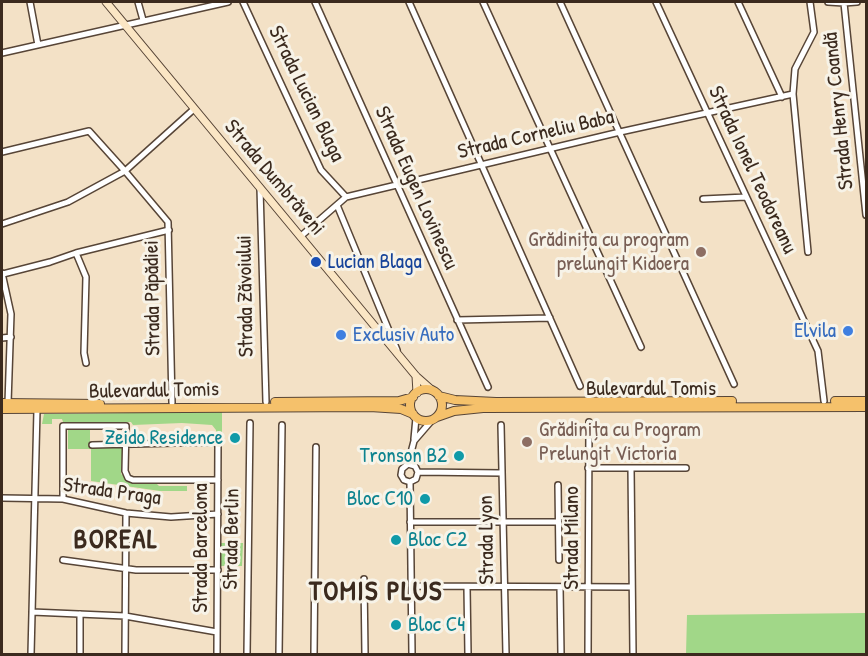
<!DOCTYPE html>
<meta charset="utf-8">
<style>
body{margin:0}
#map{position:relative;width:868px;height:656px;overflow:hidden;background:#f3e1c6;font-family:"Patrick Hand",sans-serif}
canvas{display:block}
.frame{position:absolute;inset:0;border:3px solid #3b2a1e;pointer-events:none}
</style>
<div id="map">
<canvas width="868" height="656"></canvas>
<div class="frame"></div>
</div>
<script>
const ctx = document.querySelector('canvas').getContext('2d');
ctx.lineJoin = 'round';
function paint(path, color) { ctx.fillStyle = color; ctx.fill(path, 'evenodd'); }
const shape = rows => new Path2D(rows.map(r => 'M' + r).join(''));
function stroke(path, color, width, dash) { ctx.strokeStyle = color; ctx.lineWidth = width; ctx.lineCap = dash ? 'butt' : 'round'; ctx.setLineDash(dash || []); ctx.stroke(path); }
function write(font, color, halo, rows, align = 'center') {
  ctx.font = font + ' "Patrick Hand",sans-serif'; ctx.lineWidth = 6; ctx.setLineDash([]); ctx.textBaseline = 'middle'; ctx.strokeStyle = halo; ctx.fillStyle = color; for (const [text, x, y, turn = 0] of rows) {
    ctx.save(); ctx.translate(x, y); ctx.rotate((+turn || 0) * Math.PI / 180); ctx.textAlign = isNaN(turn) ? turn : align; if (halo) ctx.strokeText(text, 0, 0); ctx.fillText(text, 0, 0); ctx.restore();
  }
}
const green = shape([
 [222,412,222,435,216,435,216,430,212,425,182,423,133,425,131,422,63,422,62,419,52,419,52,424,42,424,44,414],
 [71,427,90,427,90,448,123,447,121,474,131,481,156,483,159,486,187,486,187,491,160,491,91,481,91,449,68,449,68,429],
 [220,543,243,543,242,566,220,566],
 [866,613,866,654,686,654,687,615]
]);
const street = shape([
 [30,2,38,45],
 [138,2,143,20],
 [243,2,321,170,346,197],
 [315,2,488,387],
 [409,2,580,386],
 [483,2,641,347],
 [560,2,734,384],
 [656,2,818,351,824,401],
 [738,2,782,97],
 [828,2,844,3,857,2],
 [844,3,866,215],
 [2,53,228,2],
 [2,152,89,131,125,171,168,222,172,403],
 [260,188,266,402],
 [703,199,746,197],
 [337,205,397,350],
 [2,224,68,202,125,171,194,109],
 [301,236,346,197,620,132,793,94],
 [808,252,793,94,795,69,814,32,810,2],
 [76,253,86,277,84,353,86,363],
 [2,273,11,314,8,403],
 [3,274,50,262,76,253,169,230],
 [457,320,550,318],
 [2,338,11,337],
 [501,425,506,654],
 [414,439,416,418],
 [92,445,218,442,217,654],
 [408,464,414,441,433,419],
 [408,464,415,466,418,472,416,479,410,482],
 [408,464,402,469,401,475,404,480,410,482],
 [588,468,686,468],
 [631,468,633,654],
 [418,472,502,473],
 [410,482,412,654],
 [558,485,559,560],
 [2,498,63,499,126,513,171,517,218,514],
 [63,499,63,426,126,426,125,471,128,478,133,480,218,480],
 [410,522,558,522],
 [63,560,136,570,218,570],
 [364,579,365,654],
 [411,586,632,587],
 [467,587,468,654],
 [560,587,561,654],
 [32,612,125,616,217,632],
 [80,614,80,654],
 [31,654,37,410],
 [125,654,126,513],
 [247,654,250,423],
 [279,654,282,425],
 [314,654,316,447],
 [588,654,589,422]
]);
const secondary = shape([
 [106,2,416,376,433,391],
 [416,376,417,393]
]);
const primary = shape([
 '410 405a16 16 0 1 1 32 0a16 16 0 1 1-32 0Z',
 [439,396,455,400,496,402,732,401],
 [835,401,866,401],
 [275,402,399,401,413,397],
 [2,403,100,404],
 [2,409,370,407,401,409,413,414],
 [437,417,454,411,483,408,866,407]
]);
const markers = [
 [701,252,6,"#8d6e63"],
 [316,262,6,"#1a4fb4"],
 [848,331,6,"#3f7fe0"],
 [341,335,6,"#3f7fe0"],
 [235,438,6,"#0f9aa8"],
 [527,442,6,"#8d6e63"],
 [459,456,6,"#0f9aa8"],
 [425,499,6,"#0f9aa8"],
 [396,540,6,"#0f9aa8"],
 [396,625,6,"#0f9aa8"]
];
const streetNames = [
 ["Strada Lucian Blaga",306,94,64],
 ["Strada Henry Coandă",839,111,-96],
 ["Strada Corneliu Baba",536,135,-13],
 ["Strada Ionel Teodoreanu",752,170,65],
 ["Strada Dumbrăveni",274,178,50],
 ["Strada Eugen Lovinescu",416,188,66],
 ["Strada Zăvoiului",246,296,-91],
 ["Strada Păpădiei",153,298,-91],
 ["Bulevardul Tomis",651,389],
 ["Bulevardul Tomis",154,391,-1],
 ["Strada Praga",112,492,8],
 ["Strada Milano",572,538,-90],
 ["Strada Berlin",232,539,-89],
 ["Strada Lyon",487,540,-91],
 ["Strada Barcelona",201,548,-90]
];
const educationNames = [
 ["Grădinița cu program",689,240],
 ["prelungit Kidoera",689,264],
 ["Grădinița cu Program",539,430,"left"],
 ["Prelungit Victoria",539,454,"left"]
];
const transitNames = [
 ["Lucian Blaga",328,262]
];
const shopNames = [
 ["Elvila",836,331],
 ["Exclusiv Auto",353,335,"left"]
];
const cultureNames = [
 ["Zeido Residence",223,438],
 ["Tronson B2",447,456],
 ["Bloc C10",413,499],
 ["Bloc C2",408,540,"left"],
 ["Bloc C4",408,625,"left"]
];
const districtNames = [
 ["BOREAL",116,541],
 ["TOMIS PLUS",376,593]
];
paint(green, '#a1d788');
stroke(street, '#574537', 8);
stroke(secondary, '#574537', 9);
stroke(primary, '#574537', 10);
stroke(street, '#fff', 5);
stroke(secondary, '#fbe6c4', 7);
stroke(primary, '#f5c16b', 8);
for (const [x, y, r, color] of markers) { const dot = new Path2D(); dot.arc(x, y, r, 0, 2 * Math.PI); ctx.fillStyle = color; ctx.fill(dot); stroke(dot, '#f7f3e8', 2); }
write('21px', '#3b2a1e', '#f7f3e8', streetNames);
write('21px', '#785e54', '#f7f3e8', educationNames, 'right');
write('21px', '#164399', '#f7f3e8', transitNames, 'left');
write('21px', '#366cbe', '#f7f3e8', shopNames, 'right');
write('21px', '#0d838f', '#f7f3e8', cultureNames, 'right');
ctx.letterSpacing = '1.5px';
write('bold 27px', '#3b2a1e', '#f7f3e8', districtNames);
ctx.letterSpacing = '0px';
</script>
